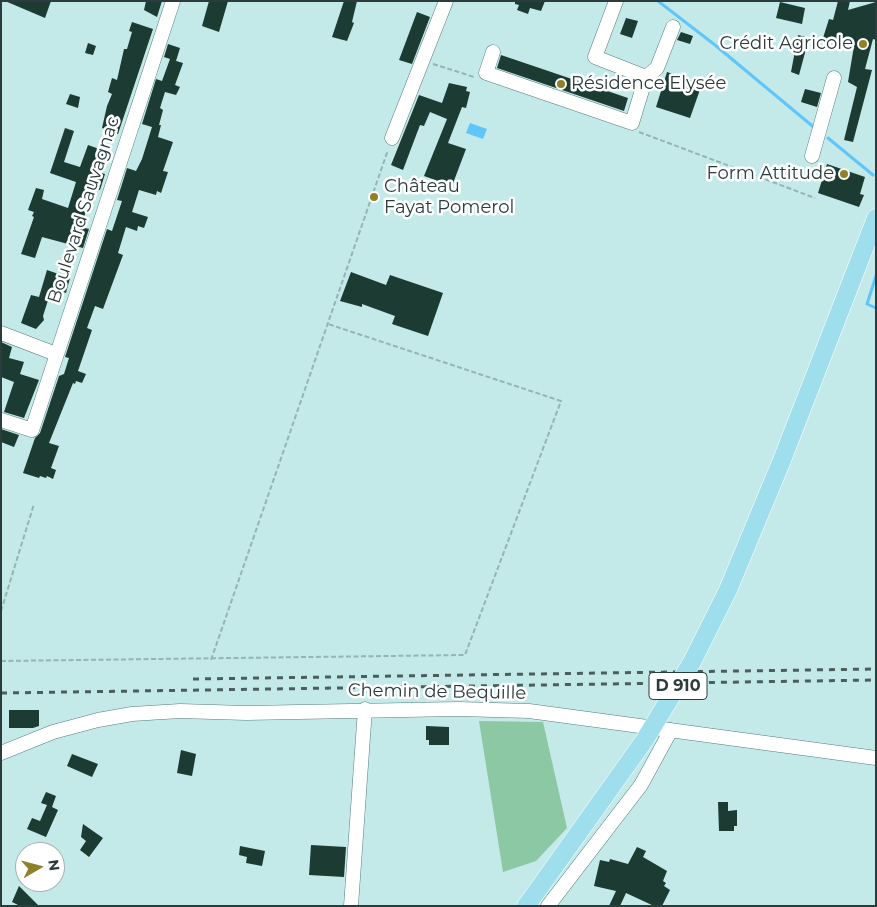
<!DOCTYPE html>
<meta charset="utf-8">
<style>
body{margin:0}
#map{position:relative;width:877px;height:907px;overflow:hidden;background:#c3eae9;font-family:Montserrat,sans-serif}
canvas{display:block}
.frame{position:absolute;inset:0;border:2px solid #2c3b3b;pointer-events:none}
.north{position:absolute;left:15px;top:842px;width:50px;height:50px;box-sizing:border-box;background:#fff;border:1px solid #abb1b1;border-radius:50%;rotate:82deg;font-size:14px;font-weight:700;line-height:20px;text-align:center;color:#2c3b3b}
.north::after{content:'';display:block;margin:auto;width:18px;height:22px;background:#8e8129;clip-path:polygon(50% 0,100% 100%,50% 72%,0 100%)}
</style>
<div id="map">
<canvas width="877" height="907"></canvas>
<div class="frame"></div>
<div class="north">N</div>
</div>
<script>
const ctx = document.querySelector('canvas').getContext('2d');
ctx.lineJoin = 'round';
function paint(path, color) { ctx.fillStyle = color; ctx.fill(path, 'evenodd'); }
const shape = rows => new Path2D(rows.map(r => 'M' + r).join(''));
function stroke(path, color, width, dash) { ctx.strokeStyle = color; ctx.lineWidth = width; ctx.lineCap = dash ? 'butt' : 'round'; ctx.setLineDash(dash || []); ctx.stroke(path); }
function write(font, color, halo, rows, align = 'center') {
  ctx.font = font + ' Montserrat,sans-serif'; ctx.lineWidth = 5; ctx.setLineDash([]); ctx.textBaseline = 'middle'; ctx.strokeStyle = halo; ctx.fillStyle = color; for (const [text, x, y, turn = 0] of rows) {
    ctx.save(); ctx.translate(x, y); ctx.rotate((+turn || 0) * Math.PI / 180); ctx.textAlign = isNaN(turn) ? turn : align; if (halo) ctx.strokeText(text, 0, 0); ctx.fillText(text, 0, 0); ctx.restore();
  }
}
const green = shape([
 [479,721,543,722,567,828,536,861,503,872]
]);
const water = shape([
 [470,123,487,129,483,139,466,133]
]);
const stream = shape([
 [658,1,715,45,816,129],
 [828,138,873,175],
 [876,276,867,304,876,308]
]);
const building = shape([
 [5,1,51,1,45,18],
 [146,1,162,1,157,17,144,10],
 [209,1,228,1,219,32,202,26],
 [344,1,357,1,352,22,354,23,347,41,332,37],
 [515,1,545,1,541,11,530,8,528,14,517,10,519,5,515,4],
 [838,1,850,1,848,10,876,2,876,40,873,39,865,69,872,70,853,142,844,140,857,87,848,82,854,46,823,38,829,19,833,20],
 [780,2,805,8,802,24,776,18],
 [417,12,430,17,412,64,399,60],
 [626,18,638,21,632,38,620,34],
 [132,22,153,29,118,134,102,128,107,106,112,94,108,92,112,78,117,80,124,49,127,49,132,32,129,31],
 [681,32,693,36,690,44,677,40],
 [798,35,809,38,799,75,791,72],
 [88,43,96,46,93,55,85,53],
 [168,44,180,48,176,61,173,60,183,63,175,85,180,87,176,95,165,92,160,108,163,110,159,125,161,125,158,137,173,142,163,171,168,172,161,193,157,191,156,195,139,190,132,212,148,217,144,228,138,226,137,231,126,227,118,253,123,255,103,309,95,306,87,328,92,330,78,371,86,374,82,383,76,381,75,384,73,383,49,443,59,446,51,468,56,470,53,479,47,476,46,478,40,476,39,478,23,473,35,438,40,433,59,376,64,374,69,358,65,357,107,229,112,231,122,201,117,200,127,168,136,171,142,159,152,127,142,124,156,79,162,81,170,59,164,57],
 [501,55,628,98,624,111,497,68],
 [667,72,702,84,690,118,656,107],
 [449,83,467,87,466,91,470,92,466,108,462,107,448,143,466,149,452,186,424,176,447,119,430,112,424,126,420,125,403,170,391,165,419,95,442,103],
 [805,89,821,93,817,107,801,102],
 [70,94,80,97,78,108,66,104],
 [65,128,74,131,64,162,80,167,88,145,105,151,98,172,105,174,100,190,93,188,81,227,89,229,83,248,42,237,35,258,21,254,34,217,32,216,34,212,28,210,36,188,44,190,42,199,68,208,76,182,50,173],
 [827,164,865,177,860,194,864,195,859,207,818,193],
 [47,270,70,278,66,293,52,288,43,316,44,320,36,329,21,323,31,295,39,297],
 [351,272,386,285,390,275,443,293,428,336,392,324,395,316,362,304,362,307,340,301],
 [1,342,12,347,9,358,24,362,20,374,39,380,24,418,4,412,14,382,1,377],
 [1,429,19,435,14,447,1,442],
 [9,710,39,710,39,726,33,728,9,728],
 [426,726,449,727,449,745,429,745,429,740,426,740],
 [181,750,196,754,192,776,177,773],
 [72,754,98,764,92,777,67,766],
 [46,792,56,796,52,807,58,810,46,837,27,829,32,818,40,821,47,805,41,803],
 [718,802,728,802,728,811,737,810,737,826,734,826,734,831,719,831],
 [83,824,103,838,89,857,80,850,86,841,81,837],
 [311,845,346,847,344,877,309,875],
 [240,846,265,851,262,866,246,863,247,857,239,855],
 [637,847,646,851,643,857,667,871,663,881,666,883,664,886,670,890,662,906,654,906,626,893,620,906,609,906,616,891,594,886,600,860,609,862,610,859,628,864],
 [19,886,39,906,20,906,12,902]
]);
const path = shape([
 [433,64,474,77],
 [639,132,815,198],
 [1,611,34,504],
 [211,660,388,150],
 [1,661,465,655,561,401,328,324]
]);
const minor = shape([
 [616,1,595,57,646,77,657,68,673,27],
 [493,52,486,73,632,123,646,77],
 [392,138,446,1],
 [812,156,834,78],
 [1,333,56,354],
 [1,420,32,430,173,1],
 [1,753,53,732,98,720,132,714,180,711,246,713,458,709,529,711,876,758],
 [351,906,365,709],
 [548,906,641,785,671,730]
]);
const major = shape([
 [782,460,876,218],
 [526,906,537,891]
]);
const rail = shape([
 [193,679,876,669],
 [1,693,876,680]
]);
const majorBridge = shape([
 [537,891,644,741,692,662,728,590,782,460]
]);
const markers = [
 [863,44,5,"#8e8129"],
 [561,84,5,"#8e8129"],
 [844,174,5,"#8e8129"],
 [374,197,5,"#8e8129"]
];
const shields = [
 [678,686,58]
];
const shieldNames = [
 ["D 910",678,686]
];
const poiNames = [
 ["Crédit Agricole",853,44],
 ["Résidence Elysée",571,84,"left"],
 ["Form Attitude",834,174],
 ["Château",384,187,"left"],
 ["Fayat Pomerol",384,208,"left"]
];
const streetNames = [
 ["Boulevard Sauvagnac",84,210,-72],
 ["Chemin de Bequille",437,692,1]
];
paint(green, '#8cc8a4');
paint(water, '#5fc6f9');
stroke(stream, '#5fc6f9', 3);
paint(building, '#1b3b33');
stroke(minor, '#587c7c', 15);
stroke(major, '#fff', 19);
stroke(path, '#95b4b4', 2, [5, 2.5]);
stroke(minor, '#fff', 14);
stroke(major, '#9fdeec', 18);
stroke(rail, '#4a5e5e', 3, [6, 6]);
stroke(majorBridge, '#fff', 19, []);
stroke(majorBridge, '#9fdeec', 18);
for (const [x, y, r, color] of markers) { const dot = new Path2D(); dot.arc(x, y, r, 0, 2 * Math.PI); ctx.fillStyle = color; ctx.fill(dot); stroke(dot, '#fff', 2); }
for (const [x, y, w] of shields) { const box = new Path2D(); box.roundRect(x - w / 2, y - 13.5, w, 27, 4); ctx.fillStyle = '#fff'; ctx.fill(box); stroke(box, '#2c3b3b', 1); }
write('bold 16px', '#2c3b3b', null, shieldNames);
write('18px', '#2c3b3b', '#fff', poiNames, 'right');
write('18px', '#2c3b3b', '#fff', streetNames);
</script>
